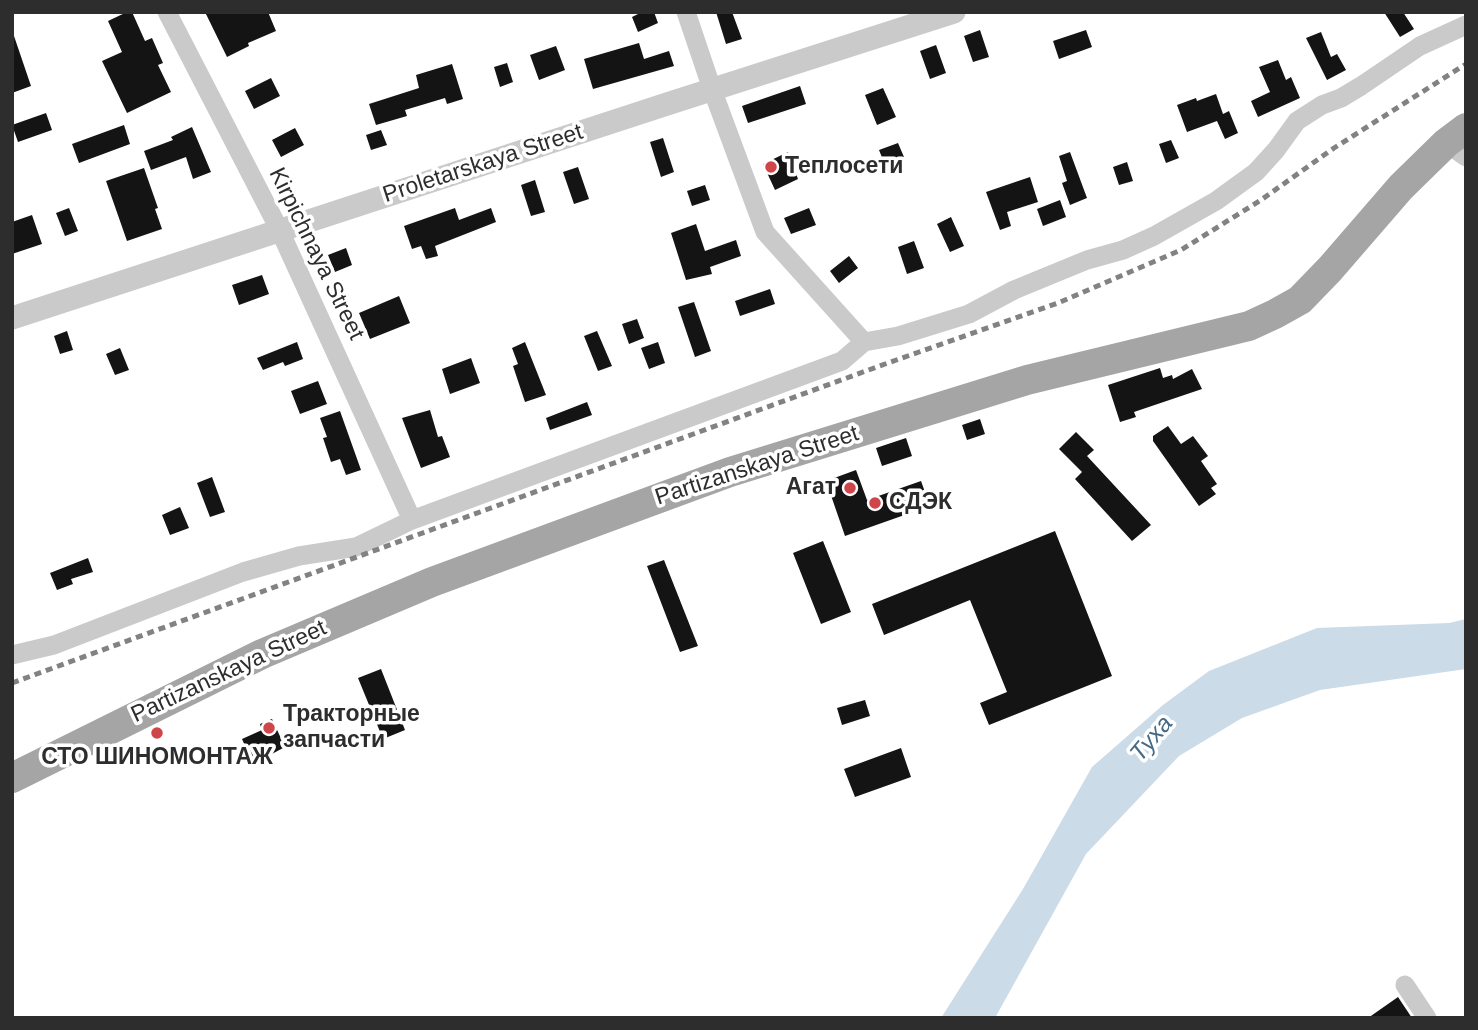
<!DOCTYPE html>
<meta charset="utf-8">
<style>
body{margin:0}
#map{position:relative;width:1478px;height:1030px;overflow:hidden;background:#fff;font-family:Helvetica,sans-serif}
canvas{display:block}
.frame{position:absolute;inset:0;border:14px solid #2d2d2d;pointer-events:none}
</style>
<div id="map">
<canvas width="1478" height="1030"></canvas>
<div class="frame"></div>
</div>
<script>
const ctx = document.querySelector('canvas').getContext('2d');
ctx.lineJoin = 'round';
function paint(path, color) { ctx.fillStyle = color; ctx.fill(path, 'evenodd'); }
const shape = rows => new Path2D(rows.map(r => 'M' + r).join(''));
function stroke(path, color, width, dash) { ctx.strokeStyle = color; ctx.lineWidth = width; ctx.lineCap = dash ? 'butt' : 'round'; ctx.setLineDash(dash || []); ctx.stroke(path); }
function write(font, color, halo, rows, align = 'center') {
  ctx.font = font + ' Helvetica,sans-serif'; ctx.lineWidth = 7; ctx.setLineDash([]); ctx.textBaseline = 'middle'; ctx.strokeStyle = halo; ctx.fillStyle = color; for (const [text, x, y, turn = 0] of rows) {
    ctx.save(); ctx.translate(x, y); ctx.rotate((+turn || 0) * Math.PI / 180); ctx.textAlign = isNaN(turn) ? turn : align; if (halo) ctx.strokeText(text, 0, 0); ctx.fillText(text, 0, 0); ctx.restore();
  }
}
const water = shape([
 [1466,619,1466,669,1320,690,1242,718,1179,756,1086,854,995,1018,941,1018,1023,889,1092,767,1163,705,1209,671,1317,628,1449,623]
]);
const building = shape([
 [127,12,132,12,145,41,152,38,163,63,158,65,171,92,127,113,102,61,122,52,108,21],
 [205,12,268,12,276,31,248,43,249,46,227,57],
 [642,12,654,12,658,23,638,32,632,17],
 [716,12,732,12,742,39,726,44],
 [1384,12,1403,12,1414,29,1400,37],
 [980,30,989,57,973,62,964,36],
 [1086,30,1092,47,1059,59,1053,41],
 [1321,32,1331,57,1337,54,1346,70,1327,80,1306,38],
 [14,36,31,86,12,93,12,37],
 [639,43,644,59,669,51,674,66,593,89,584,59],
 [936,45,946,73,930,79,920,51],
 [556,46,565,70,539,80,530,55],
 [1278,60,1286,80,1291,77,1300,98,1258,117,1251,101,1270,92,1259,67],
 [507,63,513,82,500,87,494,67],
 [452,64,463,99,447,104,445,98,405,110,407,116,376,125,369,104,419,88,416,75],
 [271,78,280,96,254,109,245,91],
 [800,86,806,104,748,123,742,106],
 [883,88,896,117,877,125,865,95],
 [1216,94,1223,114,1229,111,1238,133,1225,139,1217,121,1187,132,1177,105,1196,98,1197,101],
 [46,113,52,130,18,142,12,125],
 [124,125,130,144,79,163,72,144],
 [192,127,211,172,193,179,186,157,151,170,144,151,173,140,171,137],
 [295,128,304,145,281,157,272,140],
 [381,130,387,145,371,150,366,135],
 [663,138,674,172,661,177,650,142],
 [1171,140,1179,158,1166,163,1159,144],
 [898,143,904,157,885,165,879,150],
 [788,152,798,179,775,190,763,164],
 [1070,152,1087,198,1070,205,1062,183,1067,181,1059,156],
 [1127,162,1133,181,1119,185,1113,167],
 [578,167,589,199,574,204,563,172],
 [144,168,158,208,155,209,162,229,127,241,106,181],
 [1030,177,1038,202,1007,212,1011,226,1000,230,986,192],
 [535,180,545,212,531,216,521,185],
 [705,185,710,200,692,206,687,191],
 [1060,200,1066,217,1043,226,1037,209],
 [69,208,78,231,65,236,56,213],
 [455,208,459,220,491,208,496,222,435,246,438,256,426,259,421,246,412,249,404,226],
 [809,208,816,225,791,234,784,218],
 [32,215,42,244,12,254,12,222],
 [951,217,964,246,950,252,937,224],
 [696,224,705,251,736,240,741,256,710,267,712,274,686,280,671,233],
 [914,241,924,268,907,274,898,247],
 [346,248,352,265,335,272,328,255],
 [849,256,858,268,839,283,830,271],
 [262,275,269,294,239,305,232,285],
 [770,289,775,304,740,316,735,301],
 [399,296,410,323,370,339,359,313],
 [694,302,711,351,695,357,678,307],
 [637,319,644,338,629,344,622,324],
 [67,331,73,350,60,354,54,336],
 [597,331,612,366,598,371,584,336],
 [297,342,303,359,285,366,283,362,263,370,257,358],
 [525,342,546,395,525,402,513,366,518,364,512,348],
 [658,342,665,363,649,369,641,348],
 [120,348,129,370,115,375,106,354],
 [471,358,480,383,450,394,442,369],
 [1160,368,1163,378,1172,375,1173,379,1192,369,1202,389,1134,412,1136,417,1120,422,1108,385],
 [318,381,327,404,300,414,291,391],
 [587,402,592,415,550,430,546,418],
 [430,410,438,437,442,436,450,457,421,468,402,418],
 [340,411,361,470,346,475,340,459,331,462,323,438,327,437,320,418],
 [980,419,985,434,967,440,962,425],
 [1168,426,1181,444,1193,436,1208,456,1201,461,1217,484,1211,488,1216,494,1199,506,1153,441,1153,436],
 [1076,432,1094,450,1087,456,1151,525,1132,541,1075,479,1082,472,1059,449],
 [906,438,912,456,882,466,876,448],
 [856,470,867,500,921,481,930,506,845,536,826,481],
 [212,477,225,512,210,517,197,483],
 [180,507,189,528,170,535,162,515],
 [1055,531,1112,676,989,725,980,703,1007,692,970,600,884,635,872,604],
 [823,541,851,612,821,624,793,553],
 [88,558,93,572,71,579,73,584,57,590,50,573],
 [664,560,698,646,680,652,647,566],
 [381,669,405,730,383,739,358,678],
 [865,700,870,716,842,725,837,708],
 [272,719,285,747,253,764,242,739,262,730,260,724],
 [901,748,911,777,855,797,844,769],
 [1398,997,1412,1018,1368,1018]
]);
const minor = shape([
 [167,12,280,231,412,520],
 [686,12,712,89,765,232,864,342],
 [1446,143,1466,157],
 [12,655,54,645,243,572,299,556,356,547,412,520,842,361,864,342,898,336,969,314,1014,290,1087,260,1123,250,1154,236,1216,201,1256,172,1276,150,1297,121,1322,105,1341,98,1361,86,1420,46,1466,25],
 [1405,985,1427,1018]
]);
const tertiary = shape([
 [12,318,667,104,954,12]
]);
const primary = shape([
 [12,778,262,654,432,582,730,472,1027,380,1249,326,1275,314,1300,300,1330,269,1401,187,1446,143,1466,128]
]);
const rail = shape([
 [12,683,885,364,1058,303,1181,250,1261,200,1334,148,1466,64]
]);
const markers = [
 [771,167,7,"#cf4549"],
 [850,488,7,"#cf4549"],
 [875,503,7,"#cf4549"],
 [269,728,7,"#cf4549"],
 [157,733,7,"#cf4549"]
];
const streetNames = [
 ["Proletarskaya Street",483,164,-18],
 ["Kirpichnaya Street",316,254,64],
 ["Partizanskaya Street",757,466,-18],
 ["Partizanskaya Street",229,672,-25]
];
const poiNames = [
 ["Теплосети",785,167],
 ["Агат",836,488,"right"],
 ["СДЭК",889,503],
 ["Тракторные",283,715],
 ["запчасти",283,741],
 ["СТО ШИНОМОНТАЖ",157,758,"center"]
];
const waterNames = [
 ["Туха",1152,739,-50]
];
paint(water, '#cbdbe7');
paint(building, '#141414');
stroke(minor, '#cacaca', 19);
stroke(tertiary, '#cacaca', 23);
stroke(primary, '#a5a5a5', 30);
stroke(rail, '#828282', 5, [7, 5]);
for (const [x, y, r, color] of markers) { const dot = new Path2D(); dot.arc(x, y, r, 0, 2 * Math.PI); ctx.fillStyle = color; ctx.fill(dot); stroke(dot, '#fff', 2.5); }
write('23px', '#2d2d2d', '#fff', streetNames);
write('bold 23px', '#2d2d2d', '#fff', poiNames, 'left');
write('italic 24px', '#466a85', '#fff', waterNames);
</script>
